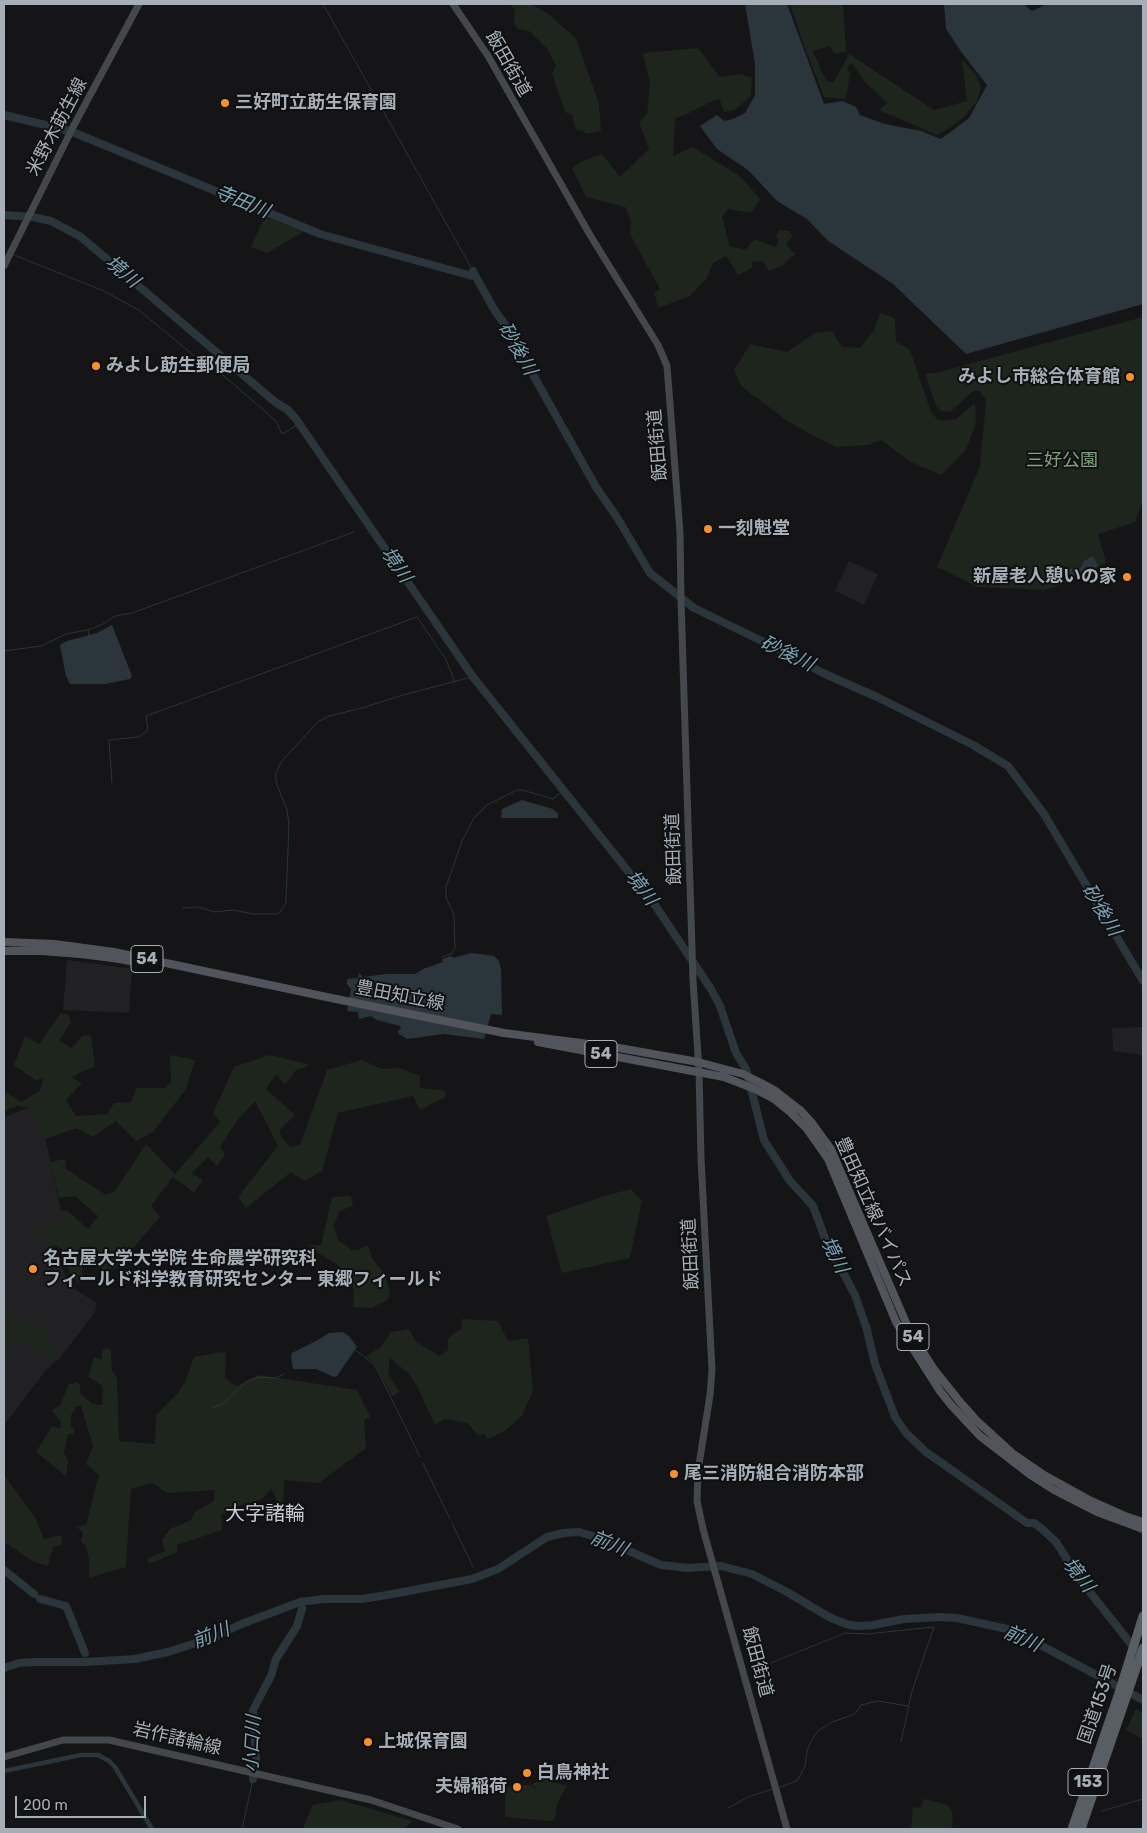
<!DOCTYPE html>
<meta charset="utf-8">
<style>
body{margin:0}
#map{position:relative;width:1147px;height:1833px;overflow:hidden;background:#151517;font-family:Rubik,sans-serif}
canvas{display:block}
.frame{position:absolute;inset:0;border:5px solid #a6aeb7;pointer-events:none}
.scale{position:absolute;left:15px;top:1796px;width:131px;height:22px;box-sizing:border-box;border:2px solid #a6aeb7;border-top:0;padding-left:6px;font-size:15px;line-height:18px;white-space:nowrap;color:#a6aeb7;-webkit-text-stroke:4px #101012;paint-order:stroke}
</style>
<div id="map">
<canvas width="1147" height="1833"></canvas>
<div class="frame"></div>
<div class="scale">200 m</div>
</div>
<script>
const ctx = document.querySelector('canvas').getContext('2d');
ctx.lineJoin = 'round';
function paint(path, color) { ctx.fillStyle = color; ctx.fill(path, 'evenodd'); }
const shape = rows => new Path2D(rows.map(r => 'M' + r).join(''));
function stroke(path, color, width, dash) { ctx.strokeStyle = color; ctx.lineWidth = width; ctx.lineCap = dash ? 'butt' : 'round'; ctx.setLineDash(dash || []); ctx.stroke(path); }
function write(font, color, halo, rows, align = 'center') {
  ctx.font = font + ' Rubik,"Noto Sans JP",sans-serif'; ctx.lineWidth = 4; ctx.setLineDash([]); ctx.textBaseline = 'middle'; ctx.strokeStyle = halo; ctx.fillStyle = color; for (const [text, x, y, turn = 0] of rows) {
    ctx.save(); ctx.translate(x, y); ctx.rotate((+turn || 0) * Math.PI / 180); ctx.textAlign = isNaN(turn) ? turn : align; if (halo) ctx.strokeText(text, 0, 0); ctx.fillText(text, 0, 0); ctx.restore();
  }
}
const built = shape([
 [849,561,878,574,864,605,835,591],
 [67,960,132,969,129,1013,63,1010],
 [1143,1027,1143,1055,1113,1051,1112,1029,1114,1028],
 [38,1104,63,1221,53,1249,58,1256,68,1282,79,1292,97,1303,95,1312,60,1358,47,1369,4,1425,4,1117]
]);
const green = shape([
 [510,4,531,4,547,13,576,38,599,104,601,131,586,134,583,131,576,130,572,115,565,112,552,74,556,65,547,49,529,31,518,29,514,23,515,10],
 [790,4,843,4,846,51,835,54,829,46,813,51,826,81,834,82,849,54,934,110,967,101,962,60,976,74,981,88,977,101,965,116,951,127,937,135,879,110,887,103,867,84,852,64,847,67,850,73,846,99,824,97,804,46],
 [698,48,720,77,741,74,752,78,751,96,735,110,724,112,719,98,685,115,675,118,673,156,693,147,741,177,760,199,751,213,728,209,722,217,730,246,746,250,754,239,776,247,778,242,776,235,779,230,789,231,793,236,786,244,795,254,783,265,769,271,763,261,752,262,752,268,738,275,726,256,713,263,707,278,690,296,658,308,654,292,660,289,630,234,631,220,625,207,586,197,572,168,581,162,602,154,620,177,649,149,639,122,647,114,650,83,643,53],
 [265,216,303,232,267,253,251,247],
 [880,313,895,318,896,342,910,350,931,412,936,418,942,421,956,419,975,403,976,423,966,450,941,475,911,462,881,440,868,445,836,447,810,434,786,420,741,386,734,370,750,344,787,352,815,333,832,331,842,347,860,348,874,330],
 [1143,317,1143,500,1135,522,1098,534,1106,562,1087,576,1045,590,978,587,937,567,980,466,986,400,979,390,972,392,950,412,941,411,936,406,925,374,939,372],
 [61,1013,69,1015,71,1022,59,1041,72,1048,82,1036,91,1035,95,1066,71,1077,82,1083,66,1100,76,1116,107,1114,114,1103,131,1102,136,1088,166,1088,171,1081,170,1055,195,1060,186,1089,153,1132,136,1141,116,1121,93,1137,77,1128,45,1139,37,1130,35,1109,17,1106,4,1112,4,1091,21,1102,40,1091,43,1079,35,1080,14,1065,25,1036,39,1044],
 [269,1055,308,1064,307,1067,296,1070,285,1085,276,1074,266,1089,295,1115,280,1130,280,1135,290,1147,300,1145,327,1070,362,1060,382,1069,400,1068,420,1076,420,1088,443,1090,447,1096,420,1110,413,1096,338,1113,322,1171,305,1181,291,1172,246,1208,238,1197,278,1146,255,1101,236,1122,220,1147,225,1155,217,1166,208,1157,192,1173,203,1180,194,1193,173,1177,151,1206,160,1217,116,1268,102,1270,97,1248,88,1246,79,1284,70,1274,62,1249,34,1233,46,1223,59,1222,58,1211,68,1211,88,1229,98,1216,75,1196,59,1198,50,1162,65,1159,66,1169,106,1195,115,1191,146,1144,175,1174,220,1122,213,1113,234,1067],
 [631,1189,642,1201,630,1258,562,1273,546,1216,604,1196],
 [351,1196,353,1206,339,1211,334,1226,338,1240,352,1250,358,1250,368,1245,372,1258,386,1276,390,1294,387,1300,372,1308,353,1307,354,1290,347,1273,335,1263,313,1250,310,1245,321,1245,332,1197],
 [4,1310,13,1313,21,1322,34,1326,46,1327,47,1333,43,1343,56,1351,57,1359,52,1362,30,1347,17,1336,7,1348,13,1355,4,1372],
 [462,1319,498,1321,508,1341,528,1338,533,1391,522,1416,503,1432,487,1439,484,1434,478,1436,468,1423,444,1419,435,1425,416,1384,409,1374,390,1358,388,1373,399,1392,392,1396,377,1367,372,1361,366,1356,381,1347,391,1332,409,1329,416,1342,440,1356,448,1350,448,1338,462,1328],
 [107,1348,111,1350,112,1371,117,1378,119,1441,155,1444,156,1415,178,1393,185,1382,194,1357,221,1352,226,1353,225,1378,237,1386,259,1375,357,1390,370,1417,364,1420,366,1448,319,1483,284,1480,283,1511,271,1489,262,1499,229,1509,221,1515,222,1530,177,1545,177,1552,149,1564,147,1559,165,1551,162,1540,170,1529,191,1520,195,1512,214,1501,215,1490,167,1493,153,1483,131,1489,126,1567,89,1578,89,1560,86,1546,81,1542,83,1533,77,1527,86,1525,99,1475,86,1464,93,1446,81,1406,77,1406,71,1415,71,1427,75,1428,73,1434,68,1434,64,1452,68,1461,66,1476,36,1452,52,1426,60,1428,61,1422,52,1410,60,1406,69,1383,73,1384,75,1382,81,1385,79,1393,93,1404,102,1405,103,1386,88,1377,94,1357,102,1359,102,1350],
 [4,1475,36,1519,44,1539,61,1535,62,1545,53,1547,48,1566,34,1562,4,1542],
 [1136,1709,1143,1713,1143,1739,1126,1730],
 [558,1763,559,1767,551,1772,550,1776,553,1782,567,1786,557,1804,555,1819,550,1821,505,1817,505,1788,516,1785,531,1785,539,1793,532,1784,540,1780,538,1767],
 [925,1799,948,1805,952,1812,953,1825,950,1829,911,1829,913,1807,920,1808,923,1801],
 [340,1800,413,1821,404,1829,303,1829,312,1805]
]);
const water = shape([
 [745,4,787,4,824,104,843,101,856,107,860,115,885,124,921,131,941,139,969,118,987,85,962,53,946,29,944,4,1023,4,1032,11,1047,4,1143,4,1143,304,966,354,893,284,828,241,807,219,777,201,748,170,717,149,700,126,717,115,724,121,733,119,745,113,755,95,755,64],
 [1093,556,1098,565,1089,574,1078,574,1074,576,1062,578,1058,575,1057,572,1061,568,1080,569,1084,561],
 [112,625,132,676,130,679,105,684,70,684,66,676,60,645,67,641,97,633],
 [522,800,553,809,558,814,558,818,501,818,502,809],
 [471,953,494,956,499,961,501,970,502,1015,491,1014,484,1039,444,1034,407,1039,399,1034,398,1031,401,1028,400,1026,377,1020,371,1016,359,1019,358,1012,347,1011,351,989,347,984,347,979,358,978,359,973,363,977,386,974,415,974,423,969,443,962,442,959,451,956,453,958],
 [343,1332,349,1336,357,1347,337,1376,334,1377,316,1369,293,1369,291,1356,292,1353,316,1341,329,1333]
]);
const stream = shape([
 [323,4,473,271],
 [14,255,104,291,140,311,210,369,223,375,276,421,282,434,299,424],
 [368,533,372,530],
 [89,635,88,630,103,624,115,616,132,613,354,532],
 [4,651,41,646,66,634,87,630],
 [112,783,109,740,139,737,148,730,146,716,417,617,445,658,452,674,454,682],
 [183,908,198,907,215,912,233,910,253,914,277,914,280,912,286,903,286,898,289,824,287,810,277,785,276,779,276,774,281,762,318,722,329,716,362,708,403,695,468,678,474,678],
 [442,957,451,954,455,948,454,915,446,897,446,887,462,841,474,818,487,805,517,790,522,790,553,799,564,790],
 [355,1350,370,1361,376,1367,420,1457],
 [212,1408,224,1403,246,1382,258,1377,275,1378,284,1374],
 [423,1463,450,1519],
 [452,1523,473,1567],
 [475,1574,476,1577],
 [935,1617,935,1621],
 [766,1665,845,1633,867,1634,934,1627,912,1691,901,1742],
 [777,1788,797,1781,805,1766,807,1751,811,1741,818,1731,832,1722,855,1714,861,1705,878,1701,908,1706],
 [728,1808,748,1797,773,1789],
 [1102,1811,1143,1799],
 [242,1829,253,1779]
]);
const canal = shape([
 [4,1771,81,1755,98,1755,109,1761,115,1767,152,1829]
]);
const river = shape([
 [4,115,70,131,320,234,476,277,473,271],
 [4,215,33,217,51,221,81,237,275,402,288,410,296,419,473,677,655,905,711,989,720,1006,736,1053,746,1069,764,1140,790,1181,813,1206,826,1241,855,1295,867,1330,875,1364,895,1417,906,1433,926,1452,1027,1523,1034,1523,1041,1528,1056,1542,1081,1581,1135,1649],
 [476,277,495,311,504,323,596,487,618,519,650,573,694,608,770,645,825,674,877,697,973,745,1008,766,1044,814,1143,981],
 [4,1570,34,1594],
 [40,1599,66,1606,85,1653],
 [4,1668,19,1663,35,1662,86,1662,135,1659,168,1652,215,1637,239,1625,300,1602,323,1599,362,1599,387,1595,472,1579,498,1569,547,1537,563,1533,579,1532,602,1539,661,1565,688,1568,721,1566,752,1574,787,1592,829,1617,846,1624,857,1626,873,1625,904,1619,939,1617,957,1618,1007,1629,1018,1633,1143,1700],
 [253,1779,256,1759,253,1710,271,1676,276,1659,297,1626,302,1609]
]);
const secondary = shape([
 [453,4,488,56,590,235,658,345,667,366,680,532,681,600,693,980,699,1071,701,1159,712,1370,710,1395,698,1471,697,1501,703,1529,787,1829],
 [4,266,73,127,139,4],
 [4,1757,63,1740,109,1740,371,1800,458,1829]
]);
const primary = shape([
 [4,942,55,944,114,952,336,999,504,1033,619,1048,698,1062,743,1074,761,1083,774,1090,801,1111,812,1123,831,1149,910,1332,933,1368,960,1402,976,1420,1012,1453,1044,1475,1091,1501,1125,1516,1143,1522],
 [4,951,42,951,80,954,113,958,147,964],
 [538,1042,724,1077,755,1089,774,1099,790,1112,807,1129,828,1159,896,1322,940,1391,951,1405,980,1436,1032,1476,1054,1490,1097,1512,1143,1529]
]);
const trunk = shape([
 [1072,1829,1119,1693,1143,1616],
 [1081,1829,1143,1648]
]);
const markers = [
 [225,103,5,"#f7902c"],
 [96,366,5,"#f7902c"],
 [1130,377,5,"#f7902c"],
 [708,529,5,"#f7902c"],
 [1127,577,5,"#f7902c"],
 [33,1269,5,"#f7902c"],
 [674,1474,5,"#f7902c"],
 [368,1742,5,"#f7902c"],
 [527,1773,5,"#f7902c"],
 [517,1787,5,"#f7902c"]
];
const shields = [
 [147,959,32],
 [601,1054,32],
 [913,1337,32],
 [1088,1782,40]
];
const shieldNames = [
 ["54",147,959],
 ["54",601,1054],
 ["54",913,1337],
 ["153",1088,1782]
];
const streetNames = [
 ["飯田街道",508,64,60],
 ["米野木莇生線",57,127,-62],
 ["飯田街道",658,445,-95],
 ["飯田街道",674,849,-92],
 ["豊田知立線",400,996,11],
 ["豊田知立線バイパス",873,1212,66],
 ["飯田街道",691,1254,-93],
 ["飯田街道",757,1662,75],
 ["国道153号",1098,1704,-71],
 ["岩作諸輪線",177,1739,13]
];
const poiNames = [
 ["三好町立莇生保育園",235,103],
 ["みよし莇生郵便局",106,366],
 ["みよし市総合体育館",1120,377,"right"],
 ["一刻魁堂",718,529],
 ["新屋老人憩いの家",1117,577,"right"],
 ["名古屋大学大学院 生命農学研究科",43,1259],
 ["フィールド科学教育研究センター 東郷フィールド",43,1280],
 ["尾三消防組合消防本部",684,1474],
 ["上城保育園",378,1742],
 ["白鳥神社",537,1773],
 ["夫婦稲荷",507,1787,"right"]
];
const parkNames = [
 ["三好公園",1062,461]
];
const waterNames = [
 ["寺田川",242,202,22],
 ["境川",122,272,40],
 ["砂後川",517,349,60],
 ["境川",396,565,55],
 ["砂後川",787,654,26],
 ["境川",641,888,52],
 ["砂後川",1101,910,59],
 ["境川",834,1255,63],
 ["前川",609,1544,22],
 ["境川",1078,1575,52],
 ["前川",211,1636,-21],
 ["前川",1022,1639,24],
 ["小口川",253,1744,-87]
];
const quarterNames = [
 ["大字諸輪",265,1514]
];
paint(built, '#212124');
paint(green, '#1d251d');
paint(water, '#2a363b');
stroke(stream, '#2a363b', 1);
stroke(canal, '#2a363b', 4.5);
stroke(river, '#2a363b', 8);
stroke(secondary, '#44474c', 7);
stroke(primary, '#51555b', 8);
stroke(trunk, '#595e64', 9);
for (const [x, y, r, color] of markers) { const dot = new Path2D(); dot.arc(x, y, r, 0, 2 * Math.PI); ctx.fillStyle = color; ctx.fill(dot); stroke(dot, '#101012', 2); }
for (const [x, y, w] of shields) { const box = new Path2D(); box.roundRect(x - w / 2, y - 13.5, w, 27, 4); ctx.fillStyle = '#101012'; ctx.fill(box); stroke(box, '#a6aeb7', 1); }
write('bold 16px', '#a6aeb7', null, shieldNames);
write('18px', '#a6aeb7', '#101012', streetNames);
write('bold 18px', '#a6aeb7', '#101012', poiNames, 'left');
write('18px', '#81a37c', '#101012', parkNames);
write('italic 19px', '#7ca3b4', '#101012', waterNames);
write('20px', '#c7ccd3', '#101012', quarterNames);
</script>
